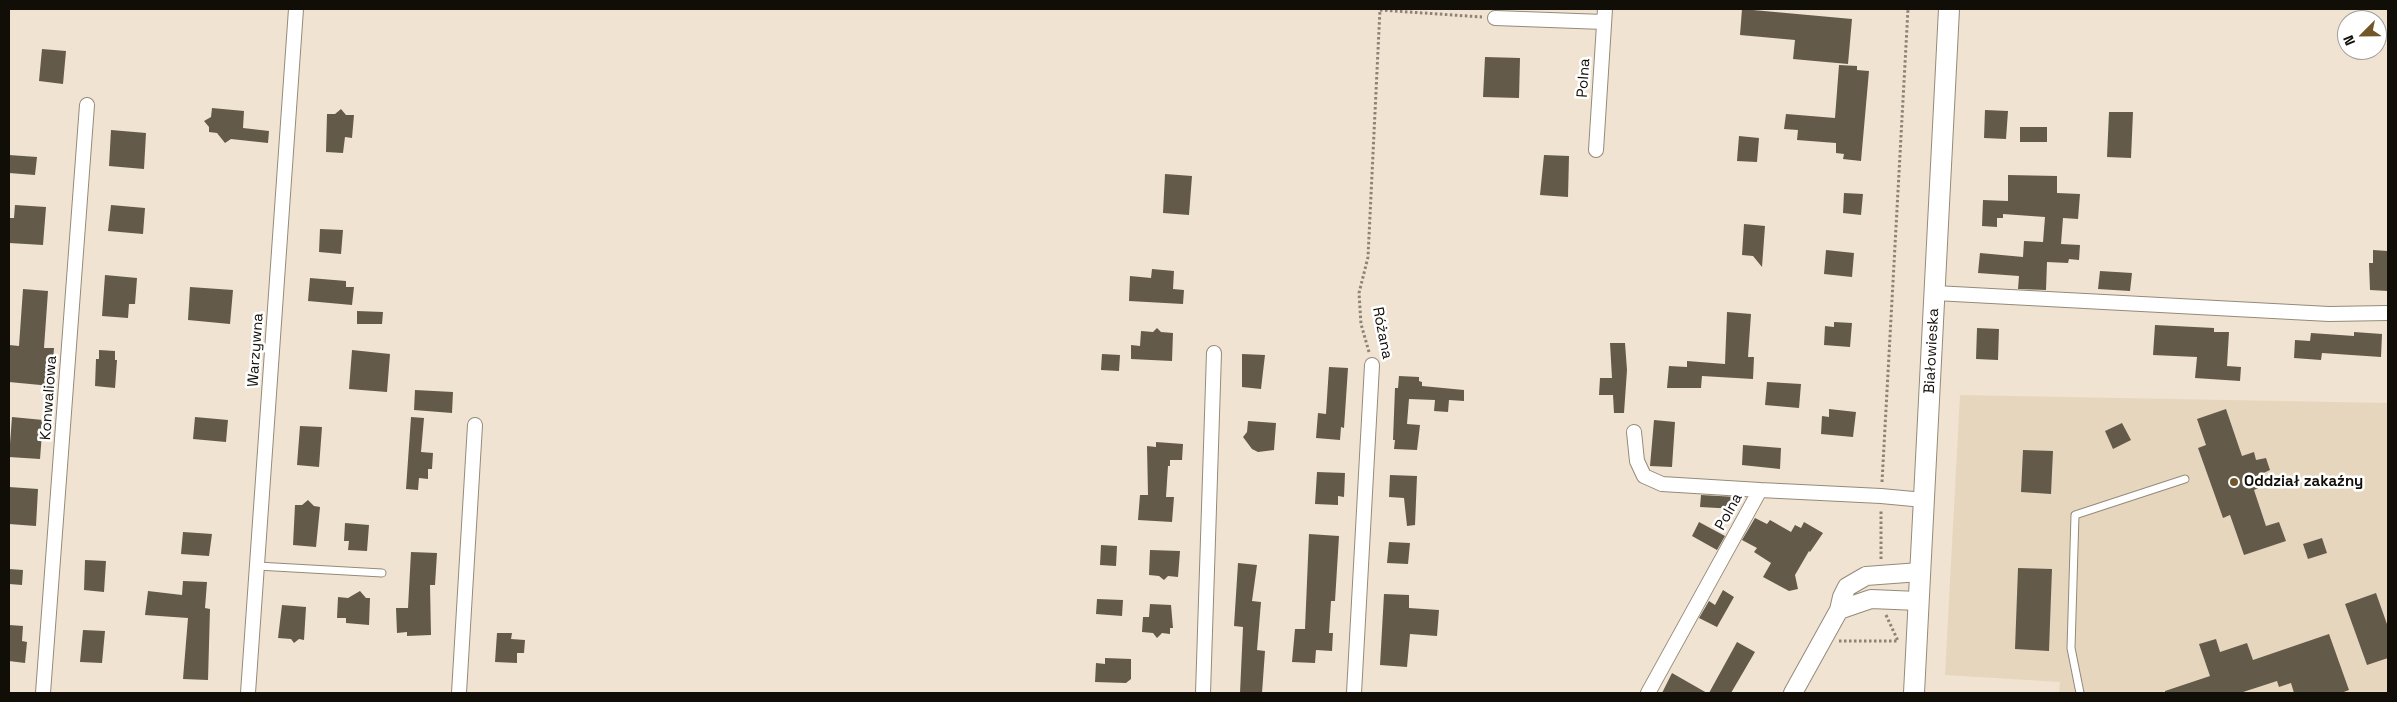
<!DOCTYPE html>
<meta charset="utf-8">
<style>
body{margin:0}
#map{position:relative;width:2397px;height:702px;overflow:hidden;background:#f0e3d1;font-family:"Space Grotesk",sans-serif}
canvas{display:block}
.frame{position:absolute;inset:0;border:10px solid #110d07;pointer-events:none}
.north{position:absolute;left:2337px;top:10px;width:50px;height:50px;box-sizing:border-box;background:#fff;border:1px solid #a09e9c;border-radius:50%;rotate:247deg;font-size:14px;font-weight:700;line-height:20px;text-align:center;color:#110d07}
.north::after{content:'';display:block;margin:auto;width:18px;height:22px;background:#725629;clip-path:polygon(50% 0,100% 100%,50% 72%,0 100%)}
</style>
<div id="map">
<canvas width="2397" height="702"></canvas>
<div class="frame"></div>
<div class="north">N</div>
</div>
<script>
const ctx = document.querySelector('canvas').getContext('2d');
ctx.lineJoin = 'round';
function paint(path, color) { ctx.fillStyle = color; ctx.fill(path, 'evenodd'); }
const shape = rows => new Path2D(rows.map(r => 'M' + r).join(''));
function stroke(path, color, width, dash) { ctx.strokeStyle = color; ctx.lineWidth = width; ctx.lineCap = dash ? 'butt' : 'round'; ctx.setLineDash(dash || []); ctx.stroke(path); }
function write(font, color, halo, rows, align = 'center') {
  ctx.font = font + ' "Space Grotesk",sans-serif'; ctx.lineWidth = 5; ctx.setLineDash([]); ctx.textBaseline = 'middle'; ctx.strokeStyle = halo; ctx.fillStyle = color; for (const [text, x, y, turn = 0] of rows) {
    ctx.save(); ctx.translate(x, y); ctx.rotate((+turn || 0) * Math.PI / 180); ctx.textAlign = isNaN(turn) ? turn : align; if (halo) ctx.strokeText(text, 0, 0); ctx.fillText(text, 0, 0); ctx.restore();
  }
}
const built = shape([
 [1960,395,2388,403,2388,693,2059,693,2060,682,1945,675]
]);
const building = shape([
 [1742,9,1852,19,1848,64,1793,59,1795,40,1740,35],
 [42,49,66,51,63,84,39,81],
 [1485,57,1520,58,1519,98,1483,97],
 [1839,65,1857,66,1857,70,1869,71,1861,161,1843,159,1844,154,1836,153,1836,143,1797,140,1798,130,1784,129,1786,114,1835,118],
 [212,108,244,111,243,128,269,131,268,143,231,139,225,143,217,133,209,132,209,127,204,121,211,117],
 [341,109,346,115,354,115,352,138,345,137,343,153,326,152,327,114,335,114],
 [1985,110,2008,111,2006,139,1984,138],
 [2109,112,2133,112,2131,158,2107,157],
 [2020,127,2047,127,2047,142,2020,142],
 [111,130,146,133,144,169,109,166],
 [1739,136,1759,138,1757,162,1737,161],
 [9,155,37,157,35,175,9,173],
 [1544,155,1569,156,1568,197,1540,195],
 [1165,174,1192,176,1189,215,1163,213],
 [2008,175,2057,176,2057,193,2080,194,2078,219,2063,218,2061,244,2080,245,2079,260,2069,259,2068,263,2047,262,2046,290,2018,289,2019,276,1978,273,1980,253,2023,257,2024,241,2043,242,2045,217,2003,214,2003,218,1997,218,1997,227,1982,226,1983,200,2008,201],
 [1844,193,1863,194,1861,215,1843,213],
 [15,205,46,207,43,245,9,243,9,218,14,218],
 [111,205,145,208,143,234,108,231],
 [1744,224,1765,226,1762,267,1753,256,1742,255],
 [320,229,343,230,341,254,319,252],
 [1826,250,1854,253,1852,277,1824,274],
 [2373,250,2388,251,2388,291,2370,290,2369,263,2373,263],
 [1152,269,1174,271,1173,289,1184,290,1183,304,1129,301,1130,276,1151,278],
 [2100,271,2132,273,2130,291,2098,289],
 [105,275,137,278,135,304,129,304,128,318,102,316],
 [310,278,346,281,346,287,354,287,352,305,308,301],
 [190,287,233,290,230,324,188,320],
 [23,289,48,291,44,348,54,348,51,386,9,382,9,345,19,346],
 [357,311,383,312,382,324,357,324],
 [1727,312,1751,314,1748,357,1754,357,1753,379,1702,376,1701,388,1667,388,1669,366,1687,367,1687,361,1725,364],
 [1834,322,1852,323,1850,347,1824,345,1825,326,1834,327],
 [2155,325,2214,328,2214,332,2229,332,2227,366,2241,367,2240,381,2195,378,2197,357,2153,355],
 [1157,328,1161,332,1173,333,1172,361,1131,359,1131,345,1140,346,1141,331,1153,332],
 [1977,328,1999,329,1998,360,1976,359],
 [2354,332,2382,334,2381,357,2322,353,2321,360,2294,358,2295,340,2310,341,2311,333,2354,336],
 [1610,343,1625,343,1627,370,1624,413,1614,413,1613,395,1599,395,1600,378,1612,378],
 [99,350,115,351,115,360,117,360,115,388,95,386,96,359,99,359],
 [352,350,390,354,387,392,349,389],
 [1102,354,1120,355,1119,371,1101,370],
 [1242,354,1265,355,1261,389,1242,387],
 [1329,367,1348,368,1344,428,1341,427,1340,440,1316,438,1318,413,1326,414],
 [1399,376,1419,377,1419,381,1422,382,1422,386,1464,390,1464,401,1449,400,1448,412,1434,411,1435,400,1409,399,1407,424,1420,425,1417,450,1394,449,1395,440,1393,440,1395,388,1398,388],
 [1767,382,1801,384,1799,408,1765,405],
 [415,390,453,392,452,413,414,410],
 [1829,409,1856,412,1853,437,1821,434,1822,416,1829,417],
 [2226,409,2242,456,2254,452,2256,460,2266,458,2270,470,2255,477,2259,488,2254,490,2266,526,2279,522,2286,541,2244,555,2230,515,2223,518,2198,448,2206,445,2197,419],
 [12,417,43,420,40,459,9,457],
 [195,417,228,420,226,442,193,439],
 [411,417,424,418,421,452,433,453,432,469,428,469,428,479,419,478,418,490,406,489],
 [1654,420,1675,422,1672,467,1650,466],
 [1248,421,1276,423,1274,450,1258,452,1252,449,1243,437,1247,432],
 [2122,423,2131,440,2113,449,2105,431],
 [300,426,322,427,319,467,297,465],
 [1156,442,1183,444,1182,460,1170,460,1170,466,1168,466,1166,497,1174,497,1172,522,1138,520,1140,495,1148,495,1147,446,1156,447],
 [1743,445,1781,448,1780,469,1742,465],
 [2023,450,2053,451,2051,494,2021,492],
 [1317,472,1345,473,1344,497,1338,496,1338,505,1315,504],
 [1390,475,1417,476,1415,525,1407,526,1404,498,1389,497],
 [9,487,38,489,36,526,9,524],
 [1701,495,1737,497,1736,509,1700,507],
 [308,500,314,506,320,507,316,547,293,545,295,505,302,505],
 [1755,518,1767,524,1770,520,1791,532,1795,525,1801,528,1804,522,1823,533,1810,552,1809,551,1795,575,1798,589,1789,591,1763,577,1771,563,1754,552,1757,548,1742,540],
 [1699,522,1725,536,1717,550,1692,536],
 [345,523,369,525,367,551,348,550,349,541,344,541],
 [183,532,212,534,209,556,181,554],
 [1309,534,1339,536,1335,601,1331,601,1329,633,1333,633,1332,651,1316,650,1315,663,1292,662,1295,629,1305,629],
 [2322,538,2327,553,2308,559,2303,544],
 [1389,542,1410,543,1408,564,1387,563],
 [1101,545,1117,546,1116,566,1100,565],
 [1150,550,1180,551,1178,577,1168,576,1164,580,1159,576,1149,575],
 [411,552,437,553,435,585,430,585,431,635,407,636,407,632,397,633,396,608,408,608],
 [85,560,106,561,104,592,84,590],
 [1238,563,1257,565,1252,601,1261,602,1257,650,1265,651,1262,693,1240,693,1243,627,1234,626],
 [2018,568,2052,569,2049,651,2015,649],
 [9,569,23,570,22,585,9,584],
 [183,581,207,582,205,608,210,609,208,680,183,679,188,618,145,615,148,591,182,595],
 [1723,590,1734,597,1717,627,1699,618,1709,601,1715,605],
 [360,591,366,598,370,598,369,625,346,623,346,618,337,618,338,597,348,598],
 [2376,593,2388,627,2388,658,2367,665,2345,604],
 [1384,594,1409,595,1409,608,1439,610,1437,636,1410,634,1407,667,1380,665],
 [1097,599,1123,600,1122,616,1096,614],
 [1150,604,1171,605,1173,628,1170,628,1170,634,1162,633,1157,638,1153,633,1142,632,1143,617,1149,617],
 [282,605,306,607,304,640,299,639,294,643,291,639,278,638],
 [9,625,23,626,22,641,27,642,25,663,9,661],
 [83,630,105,631,102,663,80,662],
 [497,633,512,633,511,639,525,640,524,653,517,653,517,663,495,662],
 [2329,634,2349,690,2341,693,2294,693,2291,683,2279,687,2277,681,2240,693,2165,693,2165,691,2210,676,2199,644,2216,639,2220,652,2247,643,2253,660],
 [1737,642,1755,652,1731,693,1709,693],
 [1105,658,1131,659,1131,679,1126,683,1095,682,1096,663,1105,664],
 [1672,673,1707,693,1662,693]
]);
const path = shape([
 [1380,10,1482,17],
 [1369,352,1361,324,1359,293,1368,257,1380,9],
 [1882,482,1908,9],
 [1881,559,1881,510],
 [1886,615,1898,641],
 [1839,641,1898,641]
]);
const service = shape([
 [257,566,382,573],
 [2080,693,2071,648,2075,515,2185,479]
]);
const minor = shape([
 [1495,18,1604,22],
 [1596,150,1605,9],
 [1935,293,2329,314,2388,313],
 [1634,432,1637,461,1644,476,1662,484,1760,490],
 [43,693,87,105],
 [248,693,296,9],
 [459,693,475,425],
 [1203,693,1214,353],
 [1354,693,1372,365],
 [1648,693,1760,490,1881,496,1924,500]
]);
const tertiary = shape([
 [1839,610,1871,599,1918,601],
 [1793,693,1839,610,1842,597,1847,587,1866,576,1920,572]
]);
const secondary = shape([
 [1914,693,1949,9]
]);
const markers = [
 [2234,482,5,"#725629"]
];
const streetNames = [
 ["Polna",1584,78,-86],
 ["Różana",1382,333,79],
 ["Warzywna",256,350,-86],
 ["Białowieska",1932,351,-87],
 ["Konwaliowa",49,398,-86],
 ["Polna",1729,512,-61]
];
const poiNames = [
 ["Oddział zakaźny",2244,482]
];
paint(built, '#e7d6be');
paint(building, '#645a4a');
stroke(service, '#958a79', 9);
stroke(minor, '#958a79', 16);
stroke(tertiary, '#958a79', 20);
stroke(secondary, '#958a79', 22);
stroke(path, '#8c8376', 3, [2.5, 2.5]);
stroke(service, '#fff', 7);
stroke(minor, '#fff', 14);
stroke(tertiary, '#fff', 18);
stroke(secondary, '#fff', 20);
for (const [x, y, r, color] of markers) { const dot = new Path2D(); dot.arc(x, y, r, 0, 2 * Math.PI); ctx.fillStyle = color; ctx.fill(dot); stroke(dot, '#fff', 2); }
write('15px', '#110d07', '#fff', streetNames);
write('bold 15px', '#110d07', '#fff', poiNames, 'left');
</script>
